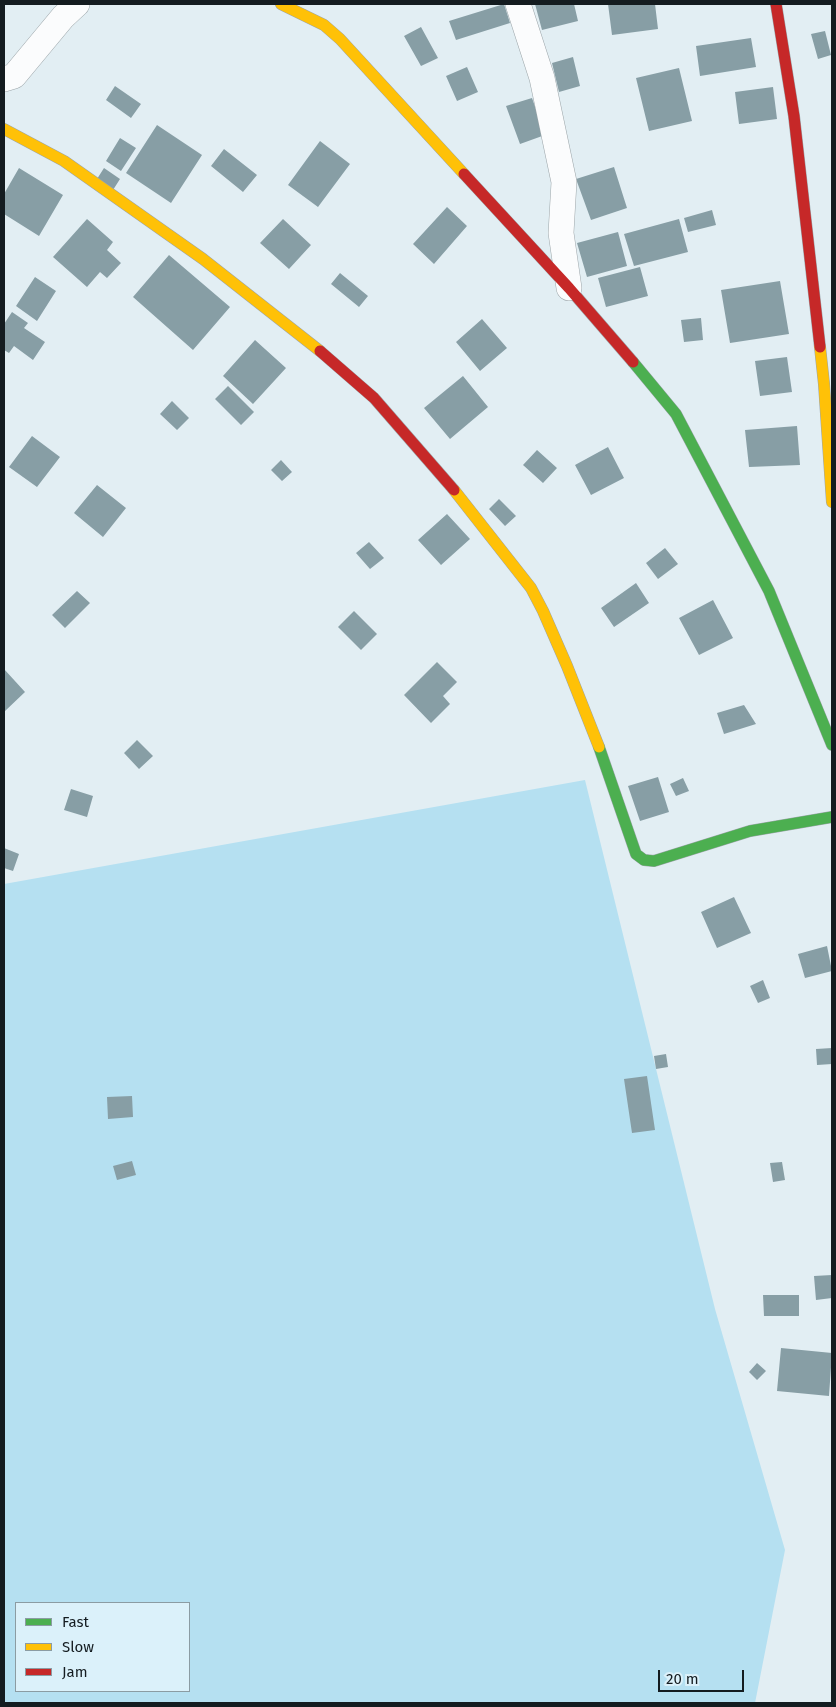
<!DOCTYPE html>
<style>
body{margin:0}
#map{position:relative;width:836px;height:1707px;overflow:hidden;background:#e2eef3;font-family:"Fira Sans",sans-serif}
canvas{display:block}
.frame{position:absolute;inset:0;border:5px solid #141c20;pointer-events:none}
.legend{position:absolute;left:15px;top:1602px;width:175px;height:90px;box-sizing:border-box;background:#dbf1fa;border:1px solid #8b9ca3;margin:0;padding:6px 9px;list-style:none;font-size:15px;color:#141c20}
.legend li{display:flex;align-items:center;gap:10px;height:25px}
.legend b{width:25px;border:1px solid #8b9ca3}
.scale{position:absolute;left:658px;top:1670px;width:86px;height:22px;box-sizing:border-box;border:2px solid #141c20;border-top:0;padding-left:6px;font-size:15px;line-height:18px;white-space:nowrap;color:#141c20;-webkit-text-stroke:4px #dbf1fa;paint-order:stroke}
</style>
<div id="map">
<canvas width="836" height="1707"></canvas>
<div class="frame"></div>
<ul class="legend">
<li><b style="height:6px;background:#4caf50"></b>Fast</li>
<li><b style="height:6px;background:#ffc107"></b>Slow</li>
<li><b style="height:6px;background:#c62828"></b>Jam</li>
</ul>
<div class="scale">20 m</div>
</div>
<script>
const ctx = document.querySelector('canvas').getContext('2d');
ctx.lineJoin = 'round';
function paint(path, color) { ctx.fillStyle = color; ctx.fill(path, 'evenodd'); }
const shape = rows => new Path2D(rows.map(r => 'M' + r).join(''));
function stroke(path, color, width, dash) { ctx.strokeStyle = color; ctx.lineWidth = width; ctx.lineCap = dash ? 'butt' : 'round'; ctx.setLineDash(dash || []); ctx.stroke(path); }
const green = shape([
 [585,780,715,1309,785,1550,755,1703,4,1703,4,884],
 [16,1603,189,1603,189,1691,16,1691]
]);
const building = shape([
 [504,4,510,23,456,40,449,21],
 [535,4,574,4,578,21,542,30],
 [608,4,655,4,658,29,612,35],
 [421,27,438,58,421,66,404,36],
 [825,31,831,55,818,59,811,34],
 [751,38,756,67,700,76,696,46],
 [573,57,580,86,559,92,552,63],
 [467,67,478,92,457,101,446,76],
 [679,68,692,121,649,131,636,78],
 [115,86,141,104,131,118,106,100],
 [773,87,777,119,739,124,735,92],
 [532,98,545,135,520,144,506,106],
 [157,125,202,155,171,203,126,173],
 [120,138,136,148,121,171,106,161],
 [320,141,350,164,318,207,288,185],
 [224,149,257,175,243,192,211,166],
 [614,167,627,208,591,220,576,179],
 [19,168,63,195,39,236,4,214,4,194],
 [104,168,120,179,113,190,97,179],
 [447,207,467,226,434,264,413,244],
 [712,210,716,225,688,232,684,218],
 [87,219,113,242,107,250,121,263,107,278,100,272,87,287,53,257],
 [283,219,311,245,289,269,260,243],
 [679,219,688,252,634,266,624,234],
 [618,232,627,266,587,277,577,243],
 [169,255,230,307,193,350,133,297],
 [640,267,648,296,606,307,598,278],
 [340,273,368,296,359,307,331,284],
 [35,277,56,291,37,321,16,306],
 [780,281,789,334,730,343,721,290],
 [12,312,28,323,24,328,45,342,33,360,14,346,9,353,4,350,4,324],
 [701,318,703,340,684,342,681,320],
 [482,319,507,348,480,371,456,342],
 [255,340,286,368,253,404,223,376],
 [787,357,792,392,760,396,755,361],
 [463,376,488,407,450,439,424,408],
 [228,386,254,412,241,425,215,399],
 [172,401,189,418,177,430,160,414],
 [797,426,800,465,749,467,745,430],
 [32,436,60,457,37,487,9,467],
 [608,447,624,478,591,495,575,465],
 [537,450,557,468,543,483,523,465],
 [281,460,292,472,282,481,271,470],
 [97,485,126,508,103,537,74,513],
 [499,499,516,516,505,526,489,509],
 [447,514,470,539,441,565,418,540],
 [369,542,384,558,370,569,356,553],
 [665,548,678,564,658,579,646,563],
 [636,583,649,603,614,627,601,608],
 [77,591,90,603,65,628,52,615],
 [713,600,733,638,699,655,679,618],
 [354,611,377,634,361,650,338,627],
 [437,662,457,682,443,696,450,704,431,723,404,695],
 [4,669,25,692,4,712],
 [744,705,756,724,724,734,717,713],
 [137,740,153,756,139,769,124,753],
 [658,777,669,812,640,821,628,786],
 [683,778,689,791,676,796,670,784],
 [71,789,93,796,87,817,64,810],
 [4,848,19,854,13,871,4,868],
 [734,897,751,933,717,948,701,912],
 [827,946,832,971,805,978,798,954],
 [763,980,770,998,758,1003,750,986],
 [832,1048,832,1064,817,1065,816,1049],
 [666,1054,668,1067,656,1069,654,1056],
 [647,1076,655,1130,632,1133,624,1079],
 [132,1096,133,1117,108,1119,107,1097],
 [132,1161,136,1175,117,1180,113,1166],
 [782,1162,785,1180,773,1182,770,1163],
 [832,1275,832,1298,816,1300,814,1276],
 [763,1295,799,1295,799,1316,764,1316],
 [781,1348,832,1353,829,1396,777,1391],
 [757,1363,766,1371,757,1380,749,1372]
]);
const street = shape([
 [518,4,542,78,564,182,561,233,569,288],
 [4,79,14,76,63,17,77,4]
]);
const fast = shape([
 [633,362,676,414,769,591,832,745],
 [599,747,636,854,644,860,654,861,750,831,832,817]
]);
const slow = shape([
 [281,4,324,25,340,39,464,174],
 [4,129,64,161,203,259,320,351],
 [820,347,824,384,832,502],
 [454,490,531,588,543,611,567,666,599,747]
]);
const jam = shape([
 [776,4,794,116,820,347],
 [464,174,569,288,633,362],
 [320,351,374,398,454,490]
]);
paint(green, '#b5e0f1');
paint(building, '#879ea5');
stroke(street, '#9ca5a9', 26);
stroke(fast, '#9ca5a9', 12);
stroke(slow, '#9ca5a9', 12);
stroke(jam, '#9ca5a9', 12);
stroke(street, '#fbfcfd', 25);
stroke(fast, '#4caf50', 11);
stroke(slow, '#ffc107', 11);
stroke(jam, '#c62828', 11);
</script>
